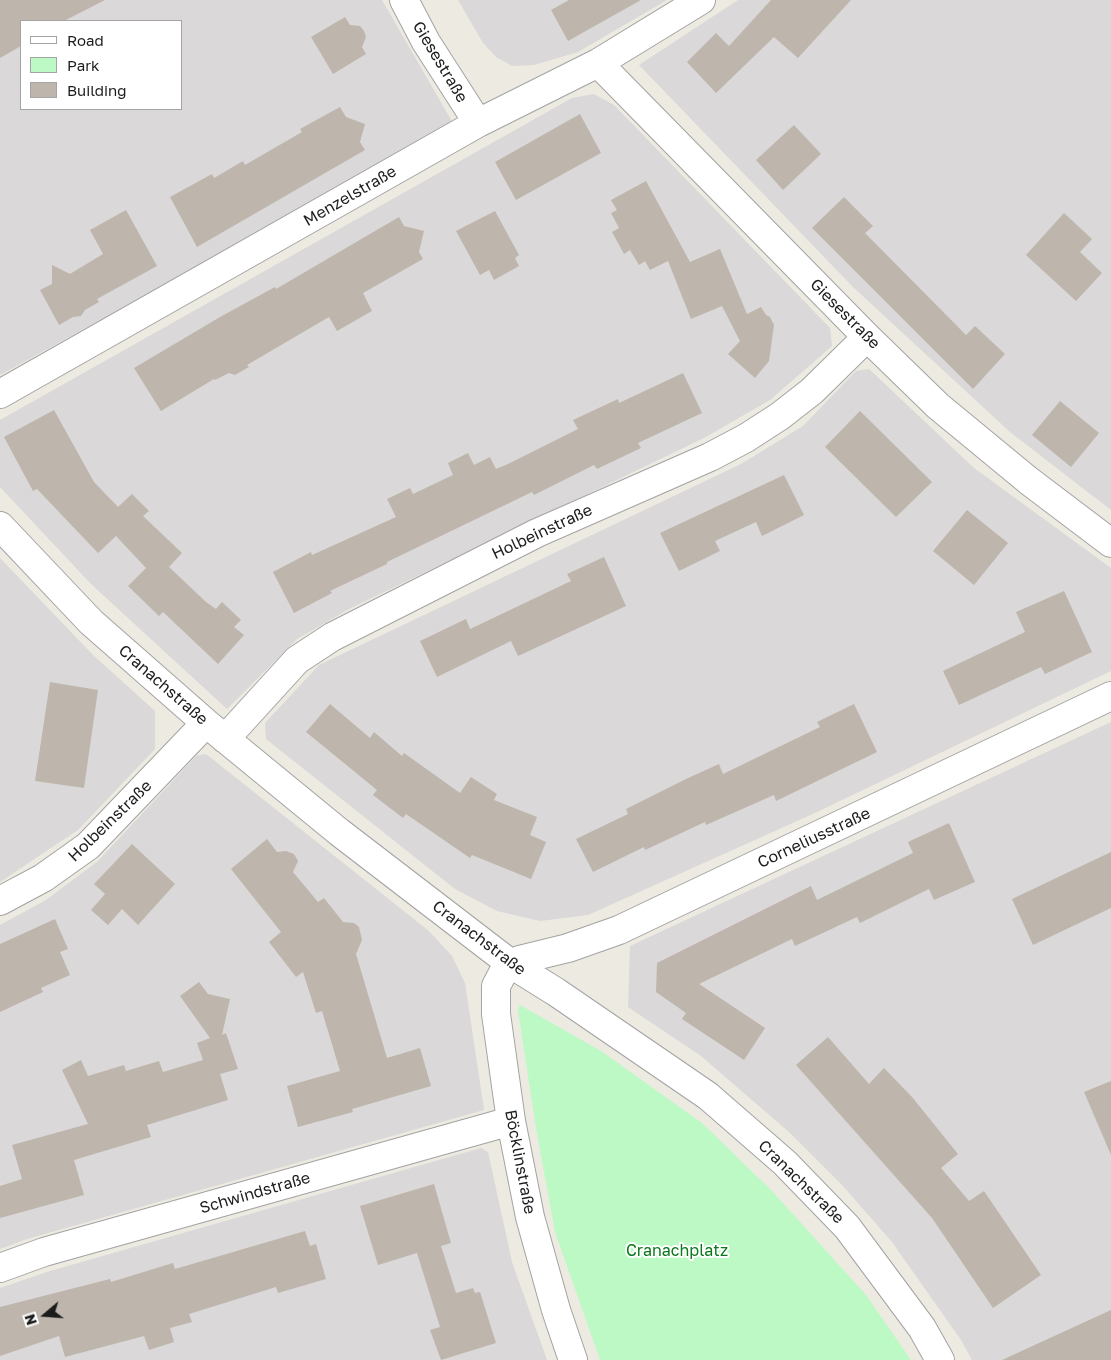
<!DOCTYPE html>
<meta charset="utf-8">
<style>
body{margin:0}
#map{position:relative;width:1111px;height:1360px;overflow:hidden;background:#edeae1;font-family:"Golos Text",sans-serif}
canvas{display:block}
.legend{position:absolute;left:20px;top:20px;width:162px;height:90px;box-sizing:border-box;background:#fff;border:1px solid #a4a4a4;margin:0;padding:6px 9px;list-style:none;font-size:15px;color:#1c1c1c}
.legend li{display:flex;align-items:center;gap:10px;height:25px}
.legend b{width:25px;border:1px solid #a4a4a4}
.north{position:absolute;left:20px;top:1290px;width:50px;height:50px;-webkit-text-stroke:4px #fff;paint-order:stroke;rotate:252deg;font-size:14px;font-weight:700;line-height:20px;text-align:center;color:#1c1c1c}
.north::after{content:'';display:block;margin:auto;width:18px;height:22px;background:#1c1c1c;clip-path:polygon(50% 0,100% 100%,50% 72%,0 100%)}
</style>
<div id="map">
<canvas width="1111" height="1360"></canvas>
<ul class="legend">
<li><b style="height:6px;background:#fff"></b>Road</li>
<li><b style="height:14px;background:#bcf9c5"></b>Park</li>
<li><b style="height:14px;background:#beb6ad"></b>Building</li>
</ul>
<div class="north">N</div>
</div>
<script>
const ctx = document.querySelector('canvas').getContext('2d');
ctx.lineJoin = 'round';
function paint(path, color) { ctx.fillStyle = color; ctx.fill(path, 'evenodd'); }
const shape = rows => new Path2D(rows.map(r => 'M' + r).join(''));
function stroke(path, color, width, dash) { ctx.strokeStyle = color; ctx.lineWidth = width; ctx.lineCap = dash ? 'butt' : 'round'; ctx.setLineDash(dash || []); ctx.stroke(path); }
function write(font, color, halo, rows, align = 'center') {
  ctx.font = font + ' "Golos Text",sans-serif'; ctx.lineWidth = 4; ctx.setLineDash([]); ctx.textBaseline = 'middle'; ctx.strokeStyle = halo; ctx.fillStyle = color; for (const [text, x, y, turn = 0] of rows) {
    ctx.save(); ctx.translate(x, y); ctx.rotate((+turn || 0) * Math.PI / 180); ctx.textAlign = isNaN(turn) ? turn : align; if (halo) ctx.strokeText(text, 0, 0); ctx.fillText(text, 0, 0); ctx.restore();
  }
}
const residential = shape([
 [0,0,382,0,454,125,0,375],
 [21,21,181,21,181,109,21,109],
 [458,0,667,0,578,52,534,65,512,66,496,57,483,43],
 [738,0,1111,0,1111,510,1010,432,853,287,639,65],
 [594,94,614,105,830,328,832,346,770,400,704,438,349,609,297,639,227,709,91,584,0,487,0,420,572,98],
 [869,369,974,468,1111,568,1111,671,815,813,588,915,540,921,497,911,455,889,266,739,265,723,319,665,741,464,803,426,856,371],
 [0,558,93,655,155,711,155,749,78,830,0,882],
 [1111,722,1111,1360,972,1360,961,1340,892,1242,843,1186,789,1132,701,1056,628,1007,630,946],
 [206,754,429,931,452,956,465,983,484,1110,27,1239,0,1249,0,925,46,900,98,861,196,756],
 [481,1148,488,1152,512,1262,547,1360,0,1360,0,1288,50,1271]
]);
const park = shape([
 [520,1005,601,1051,702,1123,772,1191,866,1295,911,1360,600,1360,555,1232,536,1128,518,1010]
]);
const building = shape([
 [0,0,105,0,64,21,21,21,21,46,0,58],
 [569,0,641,0,568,41,551,10],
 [771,0,851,0,798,58,774,37,716,93,687,62,716,33,729,46],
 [345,17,350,25,360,26,364,31,366,37,362,47,366,54,333,74,311,37],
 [340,107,346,117,365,124,360,142,365,150,197,247,170,197,212,174,214,178,243,161,245,165,302,132,300,129],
 [580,114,601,153,516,200,495,162],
 [794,125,821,154,783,190,756,160],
 [646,181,690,262,720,249,747,314,761,307,766,315,770,317,774,325,769,361,755,378,728,354,740,341,722,306,691,319,668,261,650,270,645,261,639,265,630,250,624,254,612,232,619,228,611,213,617,210,611,200],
 [844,197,873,226,865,233,966,335,975,326,1005,354,973,389,812,228],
 [126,210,157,266,97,299,99,302,85,310,81,316,73,317,59,325,40,290,52,284,52,265,70,274,103,254,90,230],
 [495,211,519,255,515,258,519,266,494,280,489,270,480,275,456,231],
 [1064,213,1092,239,1080,252,1102,273,1076,301,1026,255],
 [399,217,404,226,424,231,419,252,423,259,363,293,372,311,337,331,329,317,247,365,249,367,235,375,229,373,215,380,214,379,161,411,134,368,220,317,275,287,276,289],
 [683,373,702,413,638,443,641,448,597,469,594,465,534,495,532,492,387,562,387,564,330,591,332,593,294,613,273,572,311,552,312,555,396,517,387,499,410,488,413,494,453,475,448,463,468,453,474,465,490,457,496,469,508,464,578,429,573,420,618,399,619,403],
 [1060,401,1099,433,1071,467,1032,435],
 [54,410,94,482,118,507,132,494,149,511,143,516,182,553,169,567,206,602,216,609,222,602,241,620,234,627,244,635,218,664,163,612,159,616,128,586,146,568,116,536,98,553,37,489,33,491,4,437],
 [860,411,932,482,896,517,825,447],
 [784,475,804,515,762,536,756,522,715,541,720,551,679,571,660,533],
 [967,510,1008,543,974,585,933,551],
 [604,557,626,606,518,656,511,641,437,677,420,641,466,619,470,629,571,581,567,574],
 [1064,591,1092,652,1045,674,1041,667,959,705,943,671,1025,632,1016,612],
 [50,682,98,690,84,788,35,781],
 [330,704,370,738,374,732,402,756,404,753,460,793,471,777,497,794,494,800,537,817,530,835,546,842,531,879,472,855,470,858,406,814,403,818,373,795,377,790,306,732],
 [854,704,877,752,776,801,774,795,706,825,705,822,645,850,644,847,593,872,576,839,628,814,626,809,686,779,719,764,723,774,820,727,817,722],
 [949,823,975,882,934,900,929,889,860,923,857,917,795,946,792,939,699,984,765,1028,744,1060,682,1019,686,1013,656,992,657,963,811,886,817,900,913,853,908,842],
 [267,839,277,852,286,851,294,854,298,861,293,872,318,902,324,898,343,922,354,923,359,927,362,940,356,954,387,1058,420,1048,431,1086,352,1109,353,1112,298,1127,287,1086,340,1071,322,1011,316,1013,303,972,296,977,269,942,281,932,231,869],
 [132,844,175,884,138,925,122,909,108,925,91,910,105,894,94,884],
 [1111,852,1111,908,1033,945,1012,899],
 [55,919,68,949,60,952,70,975,41,988,43,992,0,1012,0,944],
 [199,982,208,994,230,999,222,1035,226,1033,238,1069,220,1074,228,1100,147,1125,151,1137,74,1160,84,1195,0,1218,0,1186,22,1179,12,1145,88,1124,62,1070,81,1060,88,1076,124,1065,126,1071,159,1061,163,1072,203,1060,197,1043,210,1038,180,996],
 [828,1037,869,1084,884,1068,912,1097,958,1154,941,1168,969,1201,984,1191,1041,1275,993,1308,932,1218,796,1065],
 [1111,1081,1111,1155,1084,1092],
 [434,1184,451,1243,441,1246,456,1293,473,1288,475,1293,480,1292,496,1343,441,1360,430,1330,440,1327,417,1253,378,1265,360,1206],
 [305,1231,310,1246,316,1244,326,1279,278,1293,276,1287,189,1314,192,1322,170,1328,174,1342,149,1350,144,1336,65,1357,59,1336,0,1356,0,1307,110,1279,111,1282,173,1263,175,1269],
 [1111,1310,1111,1360,1002,1360]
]);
const minor = shape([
 [404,0,426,42,478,123],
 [598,63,867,337,938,406,1029,481,1111,543],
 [0,394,478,123,598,63,701,0],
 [0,526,91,622,206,723,339,832,511,964,556,992,708,1096,785,1163,847,1227,922,1328,940,1360],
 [225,739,297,660,332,637,537,533,710,457,746,438,780,416,812,391,867,337],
 [0,901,43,878,88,846,206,723],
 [0,1268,44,1252,511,1121],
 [573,1360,556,1310,530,1217,511,1121,496,1014,496,986,504,971,519,960,568,948,619,930,1111,696]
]);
const streetNames = [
 ["Giesestraße",440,62,59],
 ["Menzelstraße",350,196,-30],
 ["Giesestraße",845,314,45],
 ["Holbeinstraße",542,532,-25],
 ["Cranachstraße",163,685,41],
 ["Holbeinstraße",110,821,-44],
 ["Corneliusstraße",814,838,-25],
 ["Cranachstraße",479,938,37],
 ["Böcklinstraße",520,1162,79],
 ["Cranachstraße",801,1182,44],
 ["Schwindstraße",255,1193,-16]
];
const parkNames = [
 ["Cranachplatz",677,1251]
];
paint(residential, '#dad8d8');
paint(park, '#bcf9c5');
paint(building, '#beb6ad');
stroke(minor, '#a3a3a3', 30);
stroke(minor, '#fff', 28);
write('16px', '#1c1c1c', '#fff', streetNames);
write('16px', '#0b781b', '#fff', parkNames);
</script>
